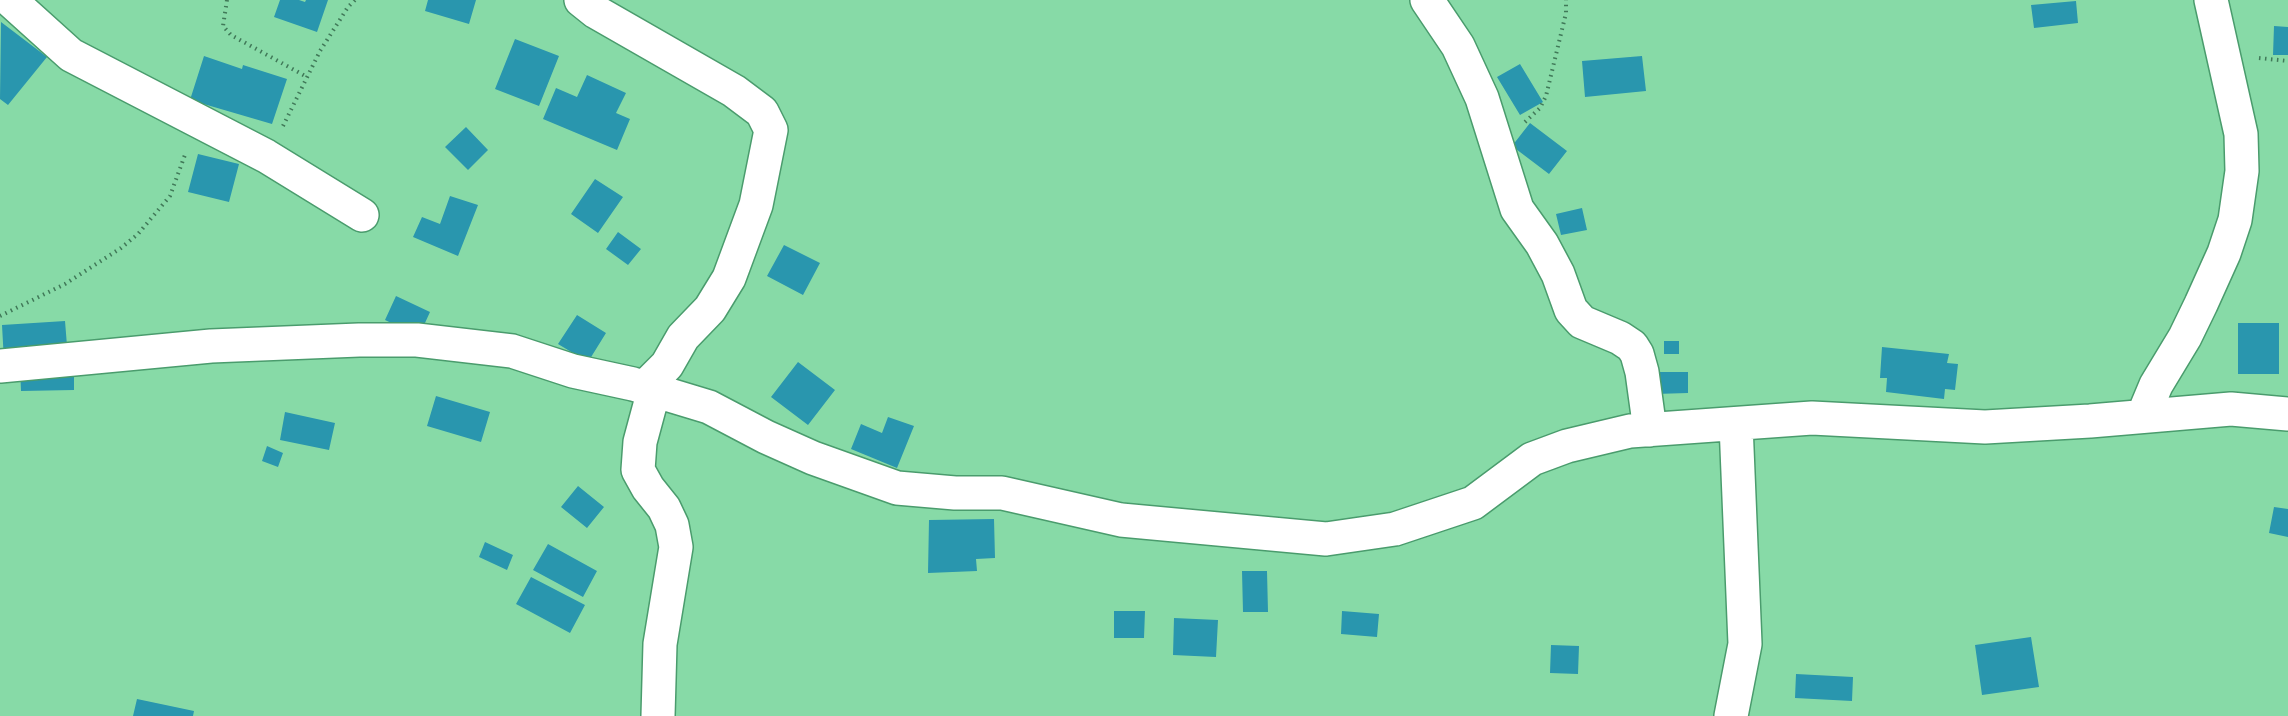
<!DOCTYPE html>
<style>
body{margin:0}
canvas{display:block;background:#87daa7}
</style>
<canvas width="2288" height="716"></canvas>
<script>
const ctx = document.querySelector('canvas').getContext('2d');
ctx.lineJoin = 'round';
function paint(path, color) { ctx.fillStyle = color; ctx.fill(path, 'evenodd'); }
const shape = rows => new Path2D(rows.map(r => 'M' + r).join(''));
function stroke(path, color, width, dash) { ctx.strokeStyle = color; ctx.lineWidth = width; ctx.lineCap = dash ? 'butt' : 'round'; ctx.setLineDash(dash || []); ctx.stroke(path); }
const building = shape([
 [280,0,299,0,305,2,306,0,328,0,317,32,274,17],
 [428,0,476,0,469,24,425,11],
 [2076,1,2078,23,2034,28,2031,5],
 [1,22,47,57,8,105,0,99],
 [2274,26,2288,27,2288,55,2273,55],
 [515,39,559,56,539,106,495,89],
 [204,56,242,69,243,65,287,79,272,124,190,100],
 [1642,56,1646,91,1585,97,1582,61],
 [1520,64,1543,102,1520,115,1497,77],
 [587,75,626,93,616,113,630,119,617,150,543,119,556,88,577,97],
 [1530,123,1567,151,1549,174,1512,146],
 [466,127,488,150,468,170,445,147],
 [198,154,239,164,229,202,188,192],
 [595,179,623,197,598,233,571,214],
 [450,196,478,205,458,256,413,237,422,217,440,224],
 [1582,208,1587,230,1561,235,1556,214],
 [618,232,641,249,628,265,606,249],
 [784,245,820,263,803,295,767,276],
 [396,296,430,312,419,336,385,320],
 [577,315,606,333,588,362,558,344],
 [65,321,68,358,4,361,2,325],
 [2238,323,2279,323,2279,374,2238,374],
 [1664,341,1679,341,1679,354,1664,354],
 [1882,347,1949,354,1947,363,1958,364,1955,390,1945,389,1944,399,1886,392,1887,378,1880,378],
 [798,362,835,390,808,425,771,397],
 [74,366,74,390,21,391,20,367],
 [1654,372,1688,372,1688,393,1655,394],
 [436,396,490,412,481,442,427,426],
 [285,412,335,423,329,450,280,440],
 [888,417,914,426,897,468,851,449,861,424,882,433],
 [267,446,283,453,278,467,262,461],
 [578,486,604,507,587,528,561,507],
 [2274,507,2288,509,2288,537,2269,533],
 [994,519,995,558,976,559,977,571,928,573,929,520],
 [485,542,513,555,507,570,479,557],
 [548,544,597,571,583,597,533,570],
 [1242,571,1267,571,1268,612,1243,612],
 [531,577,585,605,570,633,516,604],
 [1114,611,1145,611,1144,638,1114,638],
 [1342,611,1379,614,1377,637,1341,634],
 [1174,618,1218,620,1216,657,1173,655],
 [2031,637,2039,687,1982,695,1975,645],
 [1551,645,1579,646,1578,674,1550,673],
 [1796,674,1853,677,1852,701,1795,698],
 [137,699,194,711,193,716,133,716]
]);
const path = shape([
 [227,0,223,26,231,35,307,77],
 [2259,58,2288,61],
 [1525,122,1540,108,1546,96,1566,13,1566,0],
 [283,126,320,51,348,7,355,0],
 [0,316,65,284,121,248,138,234,170,196,186,152]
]);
const street = shape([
 [10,0,71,55,266,156,362,215],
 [581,0,596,12,734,91,762,112,771,130,756,205,729,278,710,309,683,337,667,365,645,387],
 [1427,0,1458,46,1482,98,1517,209,1542,244,1558,274,1571,310,1582,322,1620,338,1632,346,1637,354,1642,372,1650,430],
 [0,366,211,346,359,340,417,340,512,351,573,371,633,384,709,407,766,437,813,458,897,488,955,493,1002,493,1121,520,1326,539,1395,529,1473,503,1532,459,1567,446,1630,431,1812,418,1985,427,2090,421,2231,409,2288,414],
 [654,390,640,442,638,470,648,488,664,508,672,525,676,547,660,644,658,716],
 [2143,416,2156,385,2185,337,2201,304,2224,253,2235,220,2242,171,2241,134,2211,0],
 [1731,716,1745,644,1736,424]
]);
paint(building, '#2996ae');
stroke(street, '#4a9c6d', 36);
stroke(path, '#407958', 4, [1.5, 4.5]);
stroke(street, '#fff', 33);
</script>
